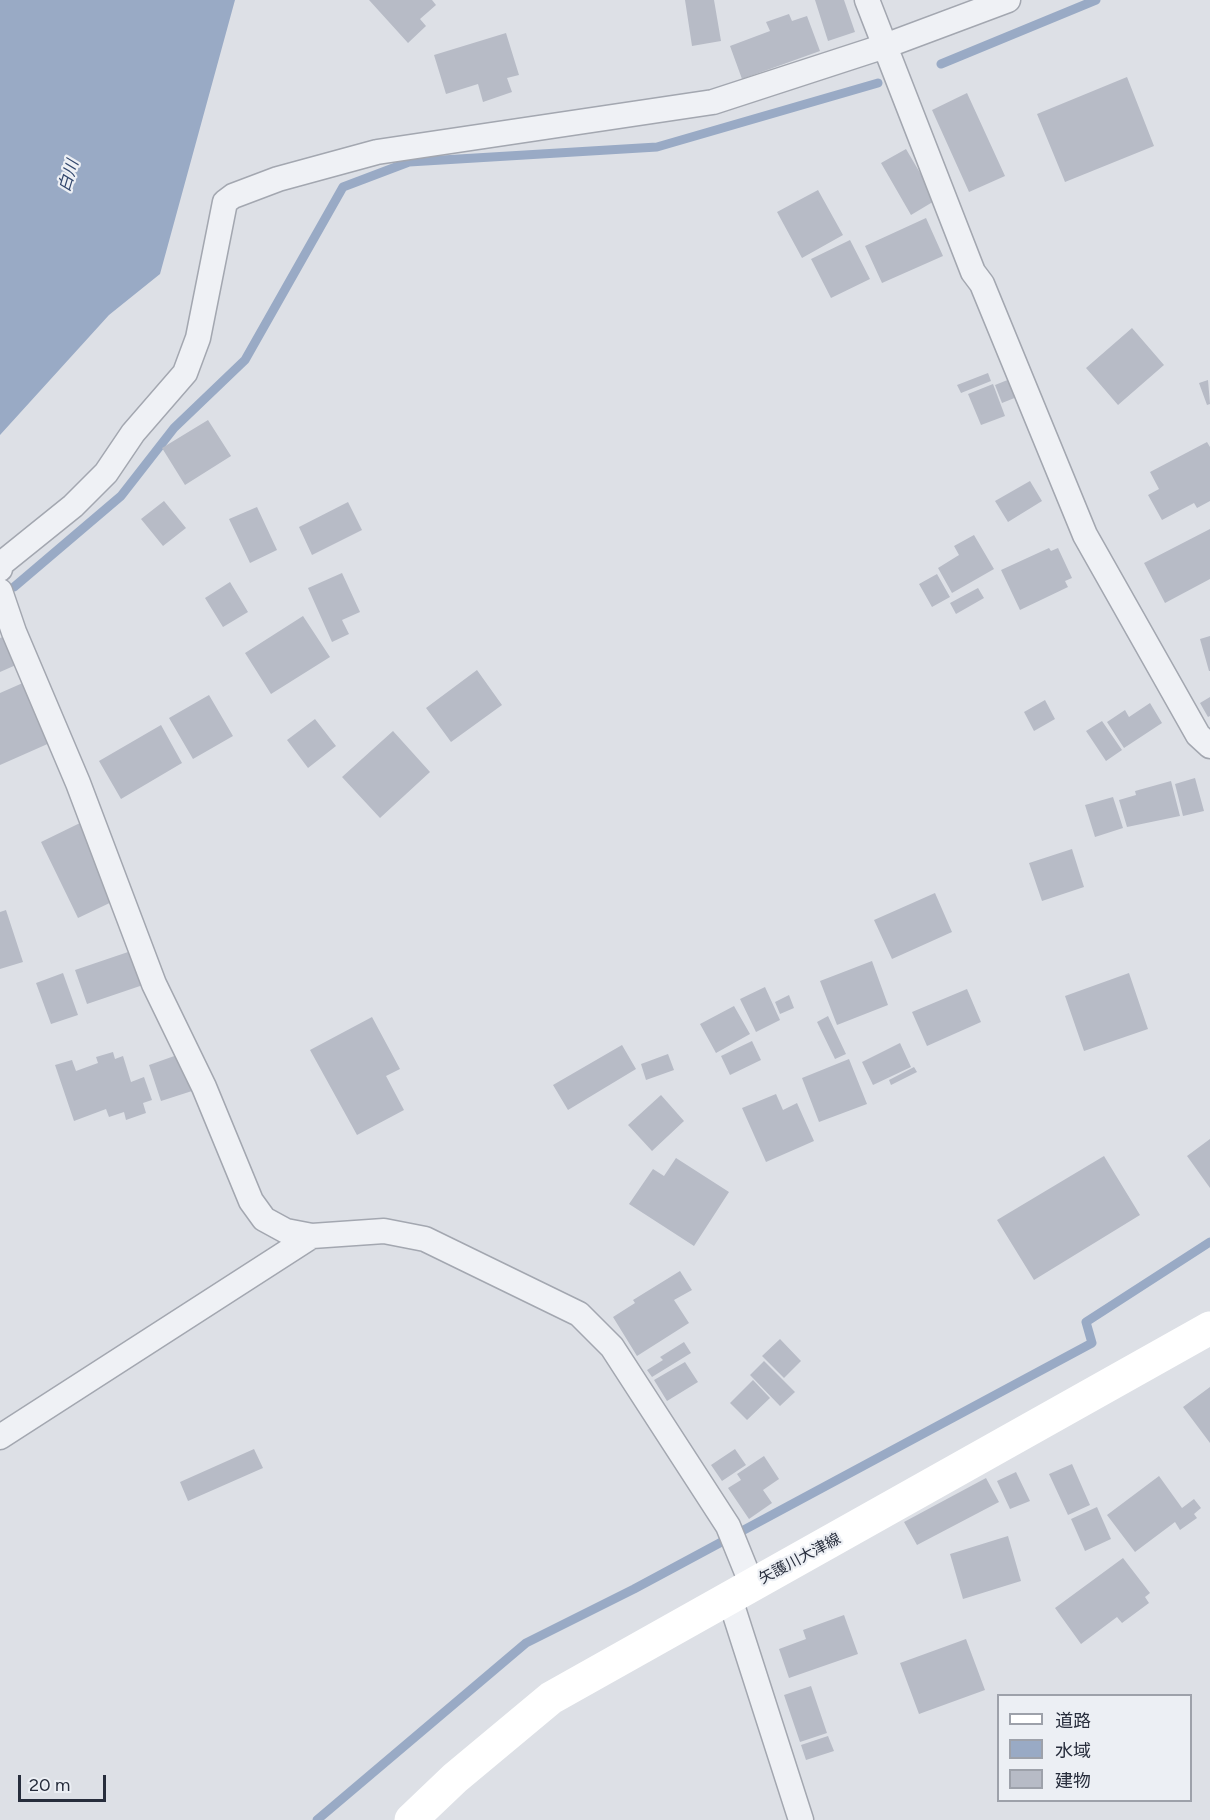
<!DOCTYPE html>
<meta charset="utf-8">
<style>
body{margin:0}
#map{position:relative;width:1210px;height:1820px;overflow:hidden;background:#dde0e6;font-family:Figtree,"Noto Sans JP",sans-serif}
canvas{display:block}
.legend{position:absolute;left:997px;top:1694px;width:195px;height:108px;box-sizing:border-box;background:#eceff4;border:2px solid #9da1aa;margin:0;padding:8px 10px;list-style:none;font-size:18px;color:#272d3c}
.legend li{display:flex;align-items:center;gap:12px;height:30px}
.legend b{width:30px;border:2px solid #9da1aa}
.scale{position:absolute;left:18px;top:1775px;width:88px;height:27px;box-sizing:border-box;border:3px solid #272d3c;border-top:0;padding-left:8px;font-size:18px;line-height:21px;white-space:nowrap;color:#272d3c;-webkit-text-stroke:4px #eceff4;paint-order:stroke}
</style>
<div id="map">
<canvas width="1210" height="1820"></canvas>
<ul class="legend">
<li><b style="height:8px;background:#fff"></b>道路</li>
<li><b style="height:16px;background:#99aac5"></b>水域</li>
<li><b style="height:16px;background:#b7bbc6"></b>建物</li>
</ul>
<div class="scale">20 m</div>
</div>
<script>
const ctx = document.querySelector('canvas').getContext('2d');
ctx.lineJoin = 'round';
function paint(path, color) { ctx.fillStyle = color; ctx.fill(path, 'evenodd'); }
const shape = rows => new Path2D(rows.map(r => 'M' + r).join(''));
function stroke(path, color, width, dash) { ctx.strokeStyle = color; ctx.lineWidth = width; ctx.lineCap = dash ? 'butt' : 'round'; ctx.setLineDash(dash || []); ctx.stroke(path); }
function write(font, color, halo, rows, align = 'center') {
  ctx.font = font + ' Figtree,"Noto Sans JP",sans-serif'; ctx.lineWidth = 4.5; ctx.setLineDash([]); ctx.textBaseline = 'middle'; ctx.strokeStyle = halo; ctx.fillStyle = color; for (const [text, x, y, turn = 0] of rows) {
    ctx.save(); ctx.translate(x, y); ctx.rotate((+turn || 0) * Math.PI / 180); ctx.textAlign = isNaN(turn) ? turn : align; if (halo) ctx.strokeText(text, 0, 0); ctx.fillText(text, 0, 0); ctx.restore();
  }
}
const water = shape([
 [0,0,235,0,160,274,109,315,0,435]
]);
const stream = shape([
 [941,64,1096,0],
 [14,587,121,496,174,428,245,360,343,187,409,162,657,147,878,83],
 [317,1820,526,1643,634,1589,1092,1343,1086,1322,1210,1242]
]);
const building = shape([
 [369,0,432,0,436,5,420,19,426,26,408,43],
 [685,0,714,0,721,41,692,46],
 [815,0,844,0,855,32,828,41],
 [789,14,792,21,807,16,820,51,742,79,730,46,770,31,766,22],
 [506,33,519,75,507,78,512,92,483,102,478,84,446,94,434,55],
 [1127,77,1154,146,1065,182,1037,114],
 [967,93,1005,176,969,192,932,110],
 [906,149,936,200,911,215,881,163],
 [818,190,843,235,802,258,777,212],
 [926,218,943,256,882,283,865,246],
 [850,240,870,279,831,298,811,259],
 [1132,328,1164,365,1118,405,1086,368],
 [988,373,991,381,961,393,957,385],
 [1015,377,1022,395,1002,403,995,385],
 [1208,380,1210,404,1207,405,1199,383],
 [993,384,1005,416,981,425,968,394],
 [208,420,231,456,185,485,162,448],
 [1207,442,1210,447,1210,501,1197,508,1194,503,1162,520,1148,495,1159,489,1150,472],
 [1030,481,1042,501,1008,522,995,501],
 [164,501,186,528,163,546,141,519],
 [348,502,362,530,312,555,299,527],
 [257,507,277,550,250,563,229,519],
 [1210,529,1210,579,1165,603,1144,563],
 [974,535,994,569,952,593,938,568,959,555,954,546],
 [1049,548,1051,551,1058,548,1072,578,1065,581,1068,587,1020,610,1001,570],
 [342,573,360,612,342,620,349,634,332,642,308,588],
 [937,574,950,597,932,607,919,584],
 [230,582,248,612,223,627,205,598],
 [978,588,984,598,956,614,950,603],
 [303,616,330,657,271,694,245,653],
 [1210,636,1210,671,1209,671,1200,639],
 [3,637,16,665,0,672,0,638],
 [477,670,502,705,451,742,426,708],
 [25,682,52,742,0,765,0,693],
 [209,695,233,736,193,759,169,718],
 [1210,697,1210,716,1208,717,1200,703],
 [1045,700,1055,719,1034,731,1024,712],
 [1150,703,1162,723,1124,748,1107,722,1125,710,1129,717],
 [315,719,336,746,308,768,287,740],
 [1102,721,1122,750,1106,761,1086,731],
 [161,725,182,763,121,799,99,761],
 [393,731,430,772,380,818,342,777],
 [1195,778,1204,811,1183,816,1175,784],
 [1171,781,1180,816,1127,827,1119,800,1136,795,1135,791],
 [1113,797,1123,828,1095,837,1085,805],
 [80,823,118,899,78,918,41,842],
 [1072,849,1084,887,1042,901,1029,863],
 [935,893,952,932,892,959,874,920],
 [6,910,23,962,0,969,0,912],
 [131,951,143,985,87,1004,75,970],
 [872,961,888,1005,837,1025,820,981],
 [63,973,78,1015,51,1024,36,983],
 [1129,973,1148,1029,1084,1051,1065,996],
 [765,987,780,1020,756,1032,740,999],
 [967,989,981,1022,927,1046,912,1012],
 [789,995,794,1008,780,1014,775,1002],
 [734,1006,750,1034,716,1053,700,1024],
 [828,1016,846,1054,835,1059,817,1022],
 [372,1017,400,1069,386,1076,404,1110,357,1135,310,1050],
 [752,1041,761,1060,730,1075,721,1056],
 [900,1043,911,1067,873,1085,862,1062],
 [622,1045,636,1069,568,1110,553,1085],
 [113,1052,115,1059,123,1056,131,1082,144,1077,152,1100,143,1103,146,1113,126,1120,124,1112,109,1117,106,1109,74,1121,55,1065,72,1060,76,1071,98,1063,96,1057],
 [180,1054,192,1091,161,1101,149,1065],
 [668,1054,674,1070,646,1080,641,1064],
 [849,1059,867,1104,819,1122,802,1078],
 [914,1067,917,1072,891,1085,889,1080],
 [776,1094,783,1110,797,1103,814,1141,766,1162,742,1108],
 [661,1095,684,1121,652,1151,628,1125],
 [1210,1139,1210,1188,1187,1156],
 [1104,1156,1140,1215,1034,1280,997,1220],
 [676,1158,729,1192,694,1246,629,1204,653,1169,664,1176],
 [680,1271,692,1290,674,1300,689,1323,637,1356,613,1317,635,1303,633,1300],
 [780,1339,801,1361,784,1378,762,1356],
 [684,1342,691,1353,652,1377,647,1370,663,1360,660,1357],
 [764,1361,795,1392,780,1406,750,1375],
 [685,1362,698,1382,667,1401,654,1380],
 [753,1380,770,1398,747,1420,730,1403],
 [1210,1387,1210,1443,1183,1407],
 [254,1449,263,1468,188,1501,180,1482],
 [735,1449,746,1465,722,1481,711,1465],
 [764,1456,779,1479,763,1490,772,1503,749,1519,728,1488,741,1480,737,1474],
 [1072,1464,1090,1505,1068,1515,1049,1474],
 [1016,1472,1030,1501,1010,1509,997,1481],
 [1159,1476,1182,1508,1194,1499,1201,1508,1194,1514,1197,1518,1180,1530,1175,1522,1135,1552,1107,1515],
 [986,1478,999,1502,917,1545,904,1522],
 [1097,1507,1111,1539,1085,1551,1071,1519],
 [1008,1536,1021,1581,963,1599,950,1554],
 [1123,1558,1150,1593,1145,1597,1149,1603,1122,1623,1117,1617,1081,1644,1055,1608],
 [844,1615,858,1654,789,1678,779,1649,806,1639,803,1630],
 [966,1639,985,1690,919,1714,900,1663],
 [811,1686,827,1733,800,1742,784,1695],
 [828,1736,834,1751,806,1760,801,1745]
]);
const street = shape([
 [867,0,973,272,982,284,1085,535,1198,735,1210,746],
 [0,569,1,564,73,506,106,473,133,433,185,373,198,338,225,202,233,196,278,179,377,152,713,102,885,46,1008,0],
 [0,591,14,632,78,783,154,984,204,1087,251,1201,264,1219,286,1231,312,1236,384,1231,425,1239,579,1314,612,1347,728,1526,752,1585],
 [0,1437,312,1236],
 [730,1599,801,1820]
]);
const secondary = shape([
 [411,1820,455,1778,551,1698,1210,1328]
]);
const streetNames = [
 ["矢護川大津線",800,1559,-28]
];
const waterNames = [
 ["白川",69,176,-73]
];
paint(water, '#99aac5');
stroke(stream, '#99aac5', 9);
paint(building, '#b7bbc6');
stroke(street, '#a3a7b0', 27);
stroke(street, '#eff1f5', 24);
stroke(secondary, '#fff', 33);
write('15px', '#272d3c', '#eceff4', streetNames);
write('italic 16px', '#33486e', '#eceff4', waterNames);
</script>
